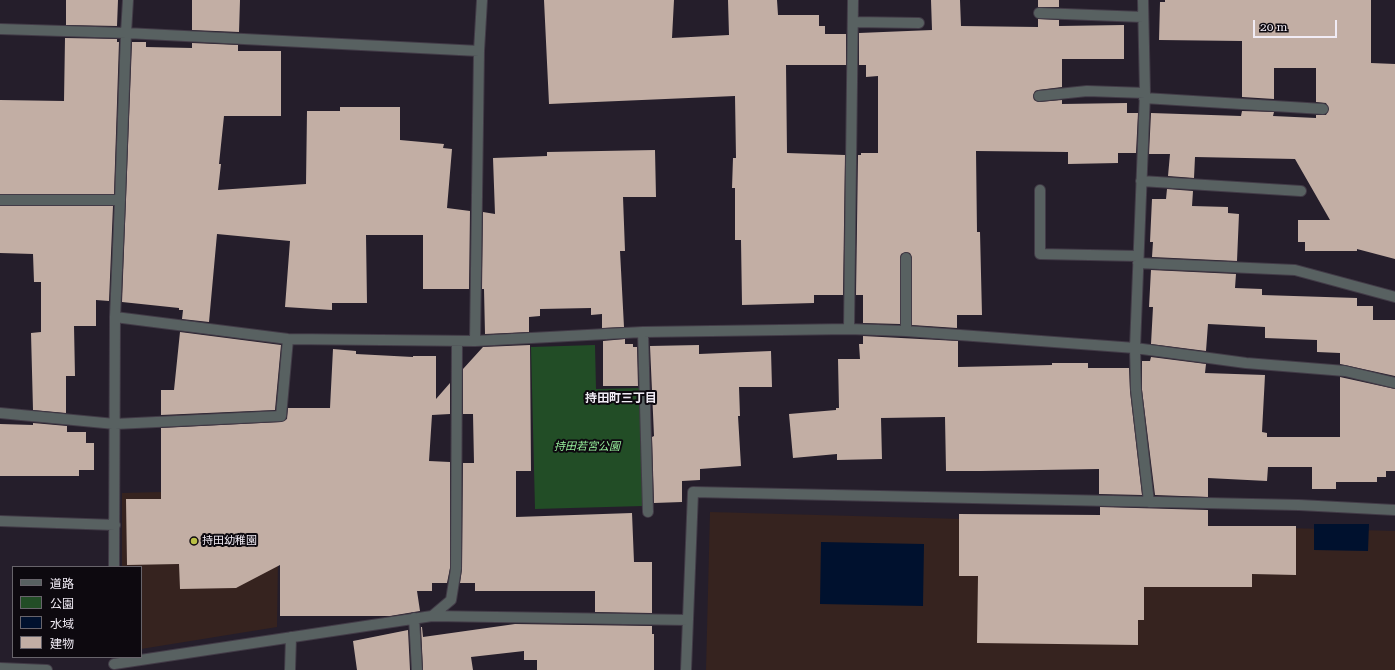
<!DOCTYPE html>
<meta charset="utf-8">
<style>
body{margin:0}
#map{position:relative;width:1395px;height:670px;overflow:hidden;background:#251e2b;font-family:"Roboto Serif","Noto Sans JP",serif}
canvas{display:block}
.legend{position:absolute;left:12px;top:566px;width:130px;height:92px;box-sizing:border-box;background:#0d090f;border:1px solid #68646b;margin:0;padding:5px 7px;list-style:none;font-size:12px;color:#f1ecf5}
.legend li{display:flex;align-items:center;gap:8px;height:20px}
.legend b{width:20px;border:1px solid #68646b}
.scale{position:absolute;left:1253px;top:20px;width:84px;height:18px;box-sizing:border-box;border:2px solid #f1ecf5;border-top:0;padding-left:5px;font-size:12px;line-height:14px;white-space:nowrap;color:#f1ecf5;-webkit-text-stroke:3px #0d090f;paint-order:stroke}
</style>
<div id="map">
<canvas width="1395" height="670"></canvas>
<ul class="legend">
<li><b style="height:5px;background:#586161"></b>道路</li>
<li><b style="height:11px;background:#224d26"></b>公園</li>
<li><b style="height:11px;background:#00112e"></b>水域</li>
<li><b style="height:11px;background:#c2aea4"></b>建物</li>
</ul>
<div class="scale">20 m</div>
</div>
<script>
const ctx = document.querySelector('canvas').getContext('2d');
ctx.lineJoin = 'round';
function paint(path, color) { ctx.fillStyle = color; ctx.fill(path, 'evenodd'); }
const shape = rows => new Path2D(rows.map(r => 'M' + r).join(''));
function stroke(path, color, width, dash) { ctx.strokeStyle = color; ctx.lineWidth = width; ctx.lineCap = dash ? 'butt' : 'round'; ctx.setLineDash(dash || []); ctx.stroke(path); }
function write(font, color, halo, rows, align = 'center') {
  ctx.font = font + ' "Roboto Serif","Noto Sans JP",serif'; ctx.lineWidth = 4; ctx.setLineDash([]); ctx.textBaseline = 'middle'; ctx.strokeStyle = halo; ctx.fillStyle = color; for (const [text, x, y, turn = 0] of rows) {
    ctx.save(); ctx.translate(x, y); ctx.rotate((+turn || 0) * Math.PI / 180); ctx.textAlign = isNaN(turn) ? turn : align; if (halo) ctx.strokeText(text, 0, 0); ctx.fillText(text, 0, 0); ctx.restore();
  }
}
const education = shape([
 [279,489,277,627,141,649,141,567,122,567,122,493],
 [710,512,1395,531,1395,670,706,670]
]);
const green = shape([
 [595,345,596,389,640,388,643,506,535,509,531,347]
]);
const water = shape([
 [1314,524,1369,524,1368,551,1314,550],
 [821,542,924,544,923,606,820,604]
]);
const building = shape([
 [66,0,118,0,117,26,66,25],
 [192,0,240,0,239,32,192,30],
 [544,0,674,0,672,38,729,35,728,0,777,0,778,15,819,15,819,26,825,26,825,34,846,34,846,65,786,65,787,153,845,155,843,295,814,295,814,303,742,305,741,240,735,240,735,188,732,188,733,158,736,158,735,96,549,104],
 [931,0,960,0,961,26,1038,27,1038,19,1059,20,1059,26,1124,25,1124,59,1062,59,1062,87,1038,90,1035,91,1033,96,1034,100,1039,102,1062,100,1062,104,1127,103,1127,113,1138,113,1136,153,1118,153,1118,163,1068,164,1068,152,976,151,977,232,980,232,982,315,957,315,957,328,912,325,912,258,910,253,906,252,901,254,900,258,900,324,863,323,863,295,856,295,858,155,861,155,861,153,878,153,878,76,866,77,866,65,859,65,859,33,932,30],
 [1038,0,1059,0,1059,7,1038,7],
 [1165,0,1371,0,1371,63,1395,64,1395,259,1357,249,1357,251,1305,251,1305,242,1298,242,1298,220,1330,220,1295,159,1195,157,1194,178,1168,176,1170,154,1149,154,1151,113,1241,116,1242,111,1274,112,1273,116,1316,118,1316,115,1326,115,1329,109,1326,103,1316,102,1316,68,1274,68,1274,99,1242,97,1242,41,1159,40,1160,2,1165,2],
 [65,38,117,39,117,42,119,42,114,194,0,194,0,100,64,101],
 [132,42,146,42,146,47,192,48,192,43,238,45,238,51,281,51,281,116,224,116,219,164,221,164,218,190,306,184,307,111,340,111,340,107,400,107,400,140,444,144,443,148,452,149,447,208,470,211,469,289,423,289,423,235,366,235,367,303,332,303,332,310,285,307,290,241,217,234,209,322,182,319,183,310,179,310,179,308,122,302],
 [655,150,656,197,623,197,625,251,620,251,624,327,602,328,602,314,591,315,591,308,540,309,540,316,529,317,529,332,485,334,484,289,482,289,483,212,495,214,493,158,547,156,547,152],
 [1167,189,1193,191,1192,206,1228,207,1228,213,1239,214,1237,261,1152,257,1153,242,1150,242,1152,199,1166,199],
 [0,206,113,206,109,301,96,300,96,326,74,326,75,376,66,376,66,413,33,410,31,333,41,332,41,282,34,282,33,254,0,253],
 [1151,270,1236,274,1235,288,1262,289,1262,295,1357,298,1357,306,1373,306,1373,320,1395,320,1395,376,1340,364,1340,353,1317,352,1317,340,1265,338,1265,327,1208,324,1206,351,1151,344,1153,307,1149,307],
 [180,332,281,345,275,410,161,415,161,390,174,390],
 [863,336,958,341,958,367,1052,365,1052,363,1088,363,1088,368,1129,368,1130,391,1142,495,1099,494,1099,469,981,471,946,471,945,417,881,418,882,459,837,460,837,454,793,458,789,414,836,410,836,408,839,408,838,359,860,359,859,344,863,344],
 [625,339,625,344,633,344,633,347,637,347,638,386,603,386,603,341],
 [530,345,531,471,516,471,516,517,632,513,634,562,652,562,652,613,595,612,595,591,475,591,475,583,460,583,462,569,463,463,474,463,473,414,463,414,463,369,483,347],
 [699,345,699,354,771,351,772,387,739,387,740,416,738,416,741,466,700,469,700,480,682,481,682,502,654,503,652,437,654,436,650,346],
 [333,349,356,351,356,354,413,357,413,356,436,356,436,399,450,383,450,414,432,415,429,461,450,462,450,568,447,583,432,583,432,591,417,591,420,611,390,616,280,616,280,565,236,588,180,589,179,564,127,565,126,499,161,499,161,428,281,422,287,419,288,408,330,408],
 [1151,357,1206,364,1205,373,1265,375,1262,432,1267,433,1267,437,1340,437,1340,377,1395,389,1395,471,1386,471,1386,477,1377,477,1377,482,1336,482,1336,489,1312,489,1312,467,1268,467,1267,481,1208,478,1208,497,1155,495,1142,390,1142,361,1150,361],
 [33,423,67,426,67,432,86,432,86,443,94,443,94,470,79,470,79,476,0,476,0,424,33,425],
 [1100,507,1208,510,1208,526,1296,526,1296,575,1252,574,1252,587,1144,587,1144,620,1138,620,1138,645,977,643,978,576,959,576,959,514,1100,515],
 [515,624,652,626,652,634,654,634,654,670,537,670,537,660,524,660,524,651,471,657,473,670,423,670,421,627,422,627,423,637],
 [408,630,410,670,357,670,353,641]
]);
const minor = shape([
 [1143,0,1145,93,1135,348,1136,390,1149,502],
 [1039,13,1143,17],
 [853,22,919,23],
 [0,29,126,33,479,51],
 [1039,96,1087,91,1145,93],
 [1144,98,1323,109],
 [1141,181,1301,191],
 [1040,190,1040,254,1138,256],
 [0,200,120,200],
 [906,258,906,331],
 [1138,263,1295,270,1395,297],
 [115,317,288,339,475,341,643,332,849,329,906,331,1135,348,1246,363,1345,371,1395,383],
 [849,329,853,0],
 [643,332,648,512],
 [475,341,479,51,482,0],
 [0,413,115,424,281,416,288,339],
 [0,521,115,525],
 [114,567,115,317,120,200,126,33,128,0],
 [432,616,451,600,456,569,457,341],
 [414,618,417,670],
 [114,664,432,616,688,620],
 [0,668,47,670],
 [290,670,291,637],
 [686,670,693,492,1299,505,1395,510]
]);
const markers = [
 [194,541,4,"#bac046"]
];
const parkNames = [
 ["持田若宮公園",587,447]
];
const poiNames = [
 ["持田幼稚園",202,541]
];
const neighbourhoodNames = [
 ["持田町三丁目",621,398]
];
paint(education, '#36231f');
paint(green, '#224d26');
paint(water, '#00112e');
paint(building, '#c2aea4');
stroke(minor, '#423b47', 12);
stroke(minor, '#586161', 10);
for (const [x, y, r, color] of markers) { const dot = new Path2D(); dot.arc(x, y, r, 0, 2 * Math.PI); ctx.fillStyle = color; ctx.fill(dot); stroke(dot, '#0d090f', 1.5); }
write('italic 11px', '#98f09d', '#0d090f', parkNames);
write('11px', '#f1ecf5', '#0d090f', poiNames, 'left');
write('bold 12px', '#f1ecf5', '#0d090f', neighbourhoodNames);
</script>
